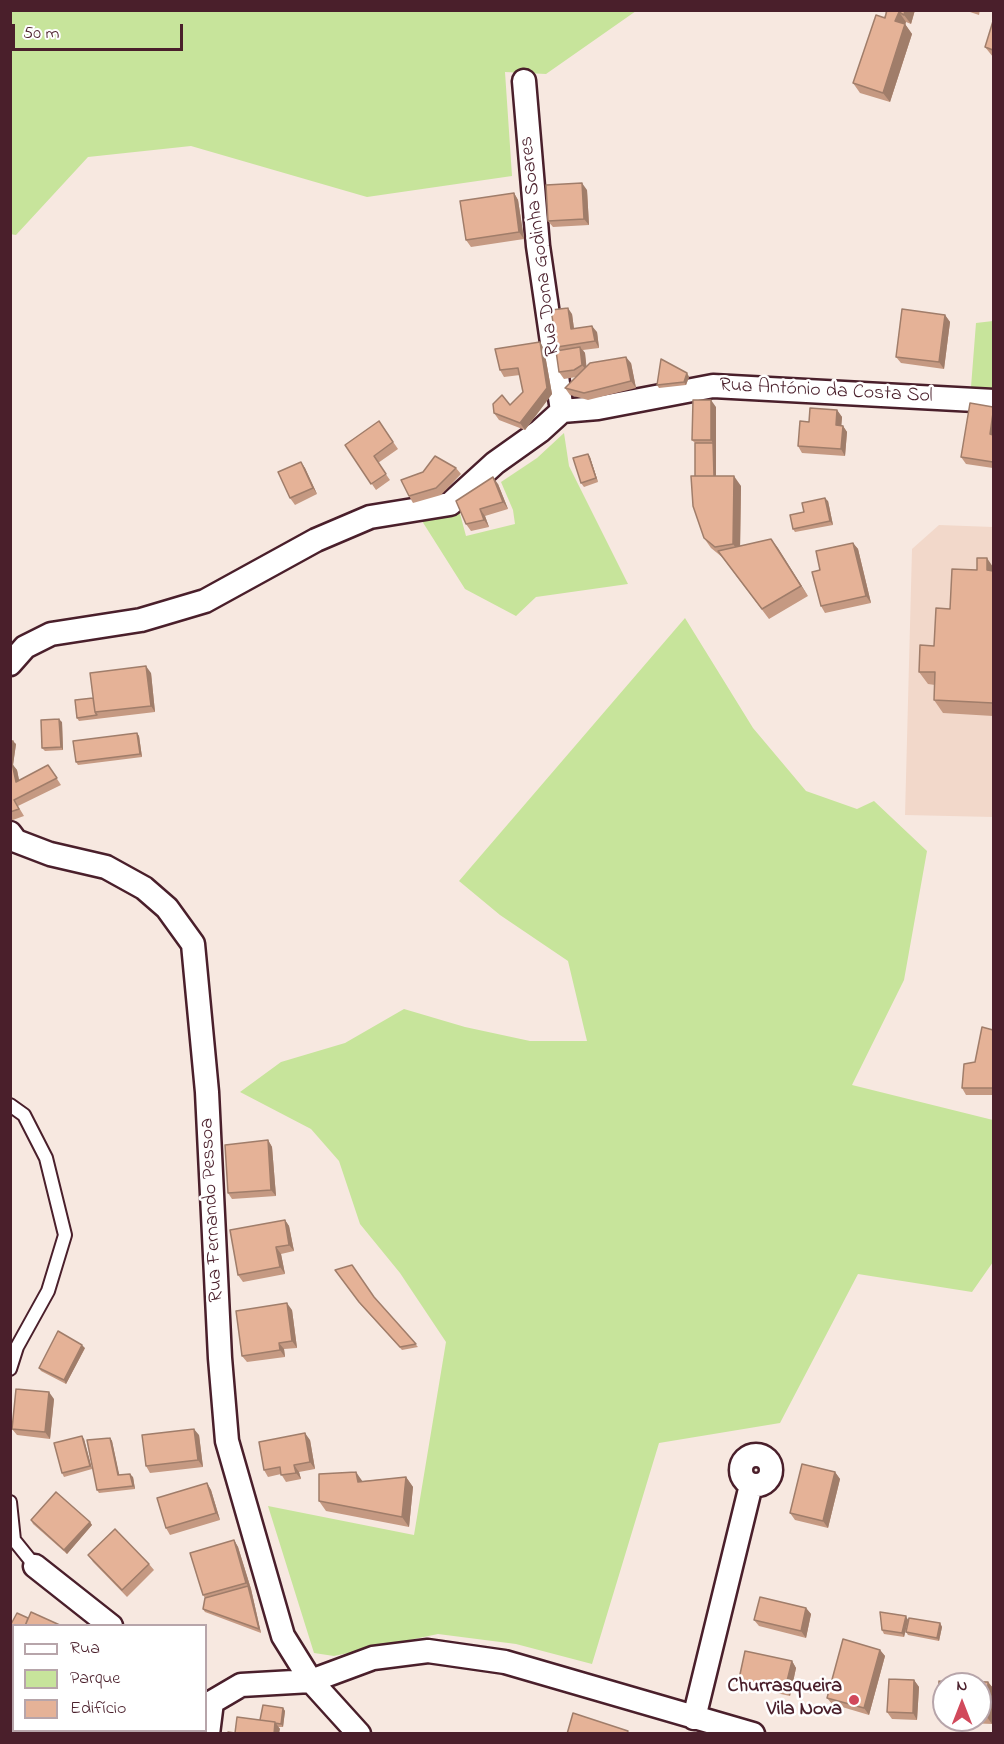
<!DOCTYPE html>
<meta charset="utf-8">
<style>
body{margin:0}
#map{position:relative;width:1004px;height:1744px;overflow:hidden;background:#f7e8e0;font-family:"Indie Flower",sans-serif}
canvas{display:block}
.frame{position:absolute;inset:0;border:12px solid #4a1f2b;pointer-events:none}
.legend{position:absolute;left:12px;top:1624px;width:195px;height:108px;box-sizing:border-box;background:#fff;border:2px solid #b7a5aa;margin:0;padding:8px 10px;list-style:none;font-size:18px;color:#4a1f2b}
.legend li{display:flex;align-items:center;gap:12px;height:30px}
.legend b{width:30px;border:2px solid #b7a5aa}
.north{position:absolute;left:932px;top:1672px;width:60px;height:60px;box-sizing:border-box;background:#fff;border:2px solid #b7a5aa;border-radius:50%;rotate:0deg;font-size:16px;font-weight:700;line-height:24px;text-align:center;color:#4a1f2b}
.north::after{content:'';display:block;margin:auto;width:21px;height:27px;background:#d1495b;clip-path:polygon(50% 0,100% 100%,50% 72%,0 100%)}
.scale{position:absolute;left:12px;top:24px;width:171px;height:27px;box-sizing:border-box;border:3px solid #4a1f2b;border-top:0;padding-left:8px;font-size:18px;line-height:21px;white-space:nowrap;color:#4a1f2b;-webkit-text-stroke:4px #fff;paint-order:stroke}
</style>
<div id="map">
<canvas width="1004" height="1744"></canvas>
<div class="frame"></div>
<ul class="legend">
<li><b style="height:8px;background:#fff"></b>Rua</li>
<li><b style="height:16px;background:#c7e49b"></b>Parque</li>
<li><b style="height:16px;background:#e5b297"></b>Edifício</li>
</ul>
<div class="north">N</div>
<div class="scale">50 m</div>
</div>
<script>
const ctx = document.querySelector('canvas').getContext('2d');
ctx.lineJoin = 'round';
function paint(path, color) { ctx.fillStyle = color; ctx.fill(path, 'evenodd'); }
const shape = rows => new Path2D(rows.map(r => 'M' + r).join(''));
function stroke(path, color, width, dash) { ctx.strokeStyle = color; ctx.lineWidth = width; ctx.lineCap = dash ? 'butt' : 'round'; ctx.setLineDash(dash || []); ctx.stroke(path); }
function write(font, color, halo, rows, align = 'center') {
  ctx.font = font + ' "Indie Flower",sans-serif'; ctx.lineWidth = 5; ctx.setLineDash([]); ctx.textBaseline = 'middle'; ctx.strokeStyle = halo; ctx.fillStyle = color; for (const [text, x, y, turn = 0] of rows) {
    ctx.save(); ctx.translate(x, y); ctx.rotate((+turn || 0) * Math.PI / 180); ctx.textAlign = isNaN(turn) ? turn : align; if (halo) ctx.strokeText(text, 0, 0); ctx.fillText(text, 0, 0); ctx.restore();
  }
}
const built = shape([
 [939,525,993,527,993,817,905,815,912,549]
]);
const green = shape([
 [10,11,636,11,546,74,505,72,512,176,367,197,191,146,88,157,16,235,10,234],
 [993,321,993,393,973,392,971,387,976,323],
 [564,433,569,466,628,584,536,597,516,616,465,589,422,521,459,510,466,536,515,524,513,510,501,482,537,458],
 [685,618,753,728,806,791,857,809,874,801,927,851,904,980,852,1085,993,1120,993,1262,972,1292,858,1274,780,1423,659,1443,592,1664,516,1644,438,1634,334,1656,314,1653,268,1506,414,1535,446,1342,400,1273,360,1224,339,1161,311,1129,240,1092,281,1062,345,1043,404,1009,465,1027,530,1041,587,1041,568,961,500,915,459,881]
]);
const service = shape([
 [10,1105,24,1115,46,1158,65,1235,48,1291,17,1347,10,1369],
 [10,1502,14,1540],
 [10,1535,35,1566]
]);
const minor = shape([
 [524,81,538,246,562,411],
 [10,664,25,647,51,634,141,620,205,601,316,540,370,517,450,504,495,463,540,431,562,411,598,408,713,386,994,401],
 [10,833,16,841,50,854,106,867,144,888,167,908,193,944,207,1092,220,1358,227,1441,283,1636,311,1681,359,1734],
 '741 1470a15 15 0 1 1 30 0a15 15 0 1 1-30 0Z',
 [35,1566,111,1626],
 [694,1718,751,1485],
 [208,1734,212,1702,241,1685,311,1681,373,1658,428,1651,505,1662,753,1734]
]);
const wall = shape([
 [884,10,915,10,911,24,906,22,905,24,912,34,890,102,860,93,853,83,886,13],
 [964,10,980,10,979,15],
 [993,21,993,57,985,47],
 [587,190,589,225,553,227,548,221],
 [514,193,518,200,524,239,471,247,466,240],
 [572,314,574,329,597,332,599,348,583,350,585,353,586,366,631,363,636,388,588,400,570,395,565,388,576,377,564,379,559,372,559,350,557,347],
 [945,315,950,322,944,369,901,363,896,357],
 [544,349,552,394,525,430,499,420,494,413,510,405,523,392,520,375,504,377,500,370],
 [687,373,689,377,686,385,659,388,657,385],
 [716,407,716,476,741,486,740,546,771,539,808,596,769,619,722,557,711,548,704,538,695,443,692,440],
 [993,407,993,468,966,464,961,457],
 [837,410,842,417,841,425,843,426,847,432,845,456,802,453,798,446,809,422],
 [379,421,398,449,378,463,390,480,376,490,345,445],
 [588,454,590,457,598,482,584,487,581,483],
 [301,462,305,468,317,494,295,505,290,498],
 [456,468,461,474,441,495,413,503,409,496],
 [498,484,508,509,485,516,489,527,471,531,466,524],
 [828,501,833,525,795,532,793,529],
 [853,543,858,549,871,603,825,613,821,606,820,570],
 [993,567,993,716,943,713,934,700,935,685,928,684,919,672,934,646,950,609,977,570],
 [151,673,155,712,79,721,77,718,93,698],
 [62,722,63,750,45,751,42,748],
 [137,733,139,736,142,757,78,765,76,762],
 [10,741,16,744,13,765,17,770,19,781,48,765,61,785,18,806,24,816,10,821],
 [993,1030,993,1095,966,1095,962,1088,975,1062],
 [268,1140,272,1147,276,1196,232,1199,228,1193],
 [285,1220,289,1226,294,1251,281,1254,285,1274,243,1282,238,1275],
 [335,1270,374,1298,418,1347,402,1350,361,1305],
 [292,1310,297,1348,284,1349,285,1357,247,1362,242,1356],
 [85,1348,66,1384,41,1371,39,1368],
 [54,1399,50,1439,17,1435,12,1429],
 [199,1435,203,1467,150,1473,146,1466],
 [110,1438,112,1441,119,1475,133,1477,135,1489,99,1493,97,1490],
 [84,1439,92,1469,64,1477,62,1473],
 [310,1440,315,1469,299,1472,301,1479,286,1482,281,1474,268,1477,264,1470],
 [835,1472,840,1479,828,1528,795,1520,790,1513],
 [406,1477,413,1487,409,1527,326,1511,319,1501,363,1481],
 [207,1483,211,1490,220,1520,170,1535,166,1528],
 [31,1520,90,1522,92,1525,67,1554,33,1524],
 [234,1540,238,1547,251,1589,261,1633,205,1612,203,1609,205,1598,203,1595],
 [88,1555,149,1564,154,1570,127,1597,93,1562],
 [806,1608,811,1614,806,1638,759,1626,754,1620],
 [908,1619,940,1623,942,1627,939,1641,908,1635,906,1632,908,1622,904,1637,884,1634,882,1630],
 [880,1650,885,1656,869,1715,832,1704,827,1698],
 [792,1661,796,1668,790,1696,744,1686,739,1679],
 [914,1680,919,1687,917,1720,892,1719,887,1712],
 [939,1681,988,1682,993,1688,992,1724,942,1722,938,1715],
 [944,1684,980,1684,980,1720,944,1720],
 [283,1708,285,1711,283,1727,278,1727,280,1729,235,1733]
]);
const shadedWall = shape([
 [905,10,915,10,911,24,904,15],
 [899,12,906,22,902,31,895,21],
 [905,24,912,34,890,102,883,93],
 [582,183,587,190,589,225,584,219],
 [514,193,518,200,524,239,519,232],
 [568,308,572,314,575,336,571,329],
 [945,315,950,322,944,369,939,362],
 [592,326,597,332,599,348,595,341],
 [540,342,544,349,552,394,525,430,520,423],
 [580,347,585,353,587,371,582,365],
 [626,357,631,363,636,388,631,381],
 [687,373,689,377,686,385,684,382],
 [711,400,716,407,716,485,714,482,713,443,711,440],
 [837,410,842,417,841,432,836,425],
 [993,413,993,439,990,434],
 [843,426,847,432,845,456,841,449],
 [588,454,590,457,598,482,596,478],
 [301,462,305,468,317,494,313,488],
 [734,476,741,486,740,553,733,544],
 [493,477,498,484,508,509,503,502],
 [825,498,828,501,833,525,830,521],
 [480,509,485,516,489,527,484,520],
 [771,539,778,548,808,596,801,586],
 [853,543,858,549,871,603,866,596],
 [987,558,993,567,993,580,987,570],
 [146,666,151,673,155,712,151,706],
 [59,719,62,722,63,750,61,747],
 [137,733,139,736,142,757,140,754],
 [13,741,16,744,13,765,17,770,21,789,16,782,10,764],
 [268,1140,272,1147,276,1196,271,1190],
 [285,1220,289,1226,294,1251,289,1245],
 [276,1247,281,1254,285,1274,280,1267],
 [287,1303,292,1310,297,1348,292,1341],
 [279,1343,284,1349,285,1357,280,1350],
 [82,1345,85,1348,66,1384,64,1380],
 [49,1392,54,1399,50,1439,45,1432],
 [194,1429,199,1435,203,1467,198,1460],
 [305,1433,310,1440,315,1469,310,1462],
 [82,1436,84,1439,92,1469,90,1466],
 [110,1438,112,1441,120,1478,118,1475],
 [294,1465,299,1472,301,1479,296,1473],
 [356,1472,363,1482,358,1482],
 [835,1472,840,1479,828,1528,823,1521],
 [130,1474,133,1477,135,1489,133,1486],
 [406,1477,413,1487,409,1527,402,1517],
 [207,1483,211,1490,220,1520,216,1513],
 [90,1522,92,1525,67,1554,64,1550],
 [234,1540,238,1547,251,1589,261,1633,259,1629,248,1586,246,1583],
 [806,1608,811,1614,806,1638,801,1631],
 [906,1616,908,1620,904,1637,902,1633],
 [940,1623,942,1627,939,1641,937,1638],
 [880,1650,885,1656,869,1715,864,1708],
 [792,1661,796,1668,790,1696,785,1689],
 [914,1680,919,1687,917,1720,913,1713],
 [988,1682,993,1688,992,1724,987,1717],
 [283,1708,285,1711,283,1727,281,1724],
 [275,1722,280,1729,279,1734,274,1734],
 [113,1731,123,1731,124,1732,123,1734,112,1734]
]);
const building = shape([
 [887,10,905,10,904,15,899,12,895,21,905,24,883,93,853,83,876,15,885,18,887,10],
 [993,21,993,50,985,47,993,21],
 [582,183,584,219,548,221,546,185,582,183],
 [514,193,519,232,466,240,460,201,514,193],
 [568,308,571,329,592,326,595,341,557,347,551,310,568,308],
 [902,309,945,315,939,362,896,357,902,309],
 [540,342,547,388,520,423,494,413,493,404,502,395,510,405,523,392,518,368,500,370,495,349,540,342],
 [580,347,582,365,574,370,559,372,556,351,580,347],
 [626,357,631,381,584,393,565,388,590,363,626,357],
 [661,359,687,373,684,382,657,385,661,359],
 [693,400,711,400,711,440,692,440,693,400],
 [970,403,993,407,993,413,990,434,993,435,993,462,961,457,970,403],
 [810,408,837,410,836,425,843,426,841,449,798,446,800,421,809,422,810,408],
 [379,421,393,442,374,456,386,474,371,484,345,445,379,421],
 [695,443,713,443,714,476,695,476,695,443],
 [588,454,596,478,581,483,573,458,588,454],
 [435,456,456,468,436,488,409,496,401,480,423,472,435,456],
 [301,462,313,488,290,498,278,472,301,462],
 [691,476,734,476,733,544,715,547,704,538,693,506,691,476],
 [493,477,503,502,480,509,484,520,466,524,456,501,493,477],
 [825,498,830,521,793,529,790,515,804,512,802,503,825,498],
 [771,539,801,586,762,609,718,551,771,539],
 [853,543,866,596,821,606,812,572,820,570,816,551,853,543],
 [977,558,987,558,987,570,993,571,993,703,934,700,935,672,919,672,920,645,934,646,936,608,950,609,952,569,977,570,977,558],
 [146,666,151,706,95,712,90,673,146,666],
 [93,698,95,712,97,715,77,718,75,700,93,698],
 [59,719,61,747,42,748,41,720,59,719],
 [137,733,140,754,76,762,73,741,137,733],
 [10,741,13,741,10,763,10,741],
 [12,763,16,782,48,765,57,778,14,800,19,809,10,812,10,764,12,763],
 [982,1027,993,1030,993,1088,962,1088,964,1064,975,1062,982,1027],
 [268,1140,271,1190,228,1193,225,1145,268,1140],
 [285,1220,289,1245,276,1247,280,1267,238,1275,230,1230,285,1220],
 [352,1265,374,1297,416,1344,400,1347,359,1302,335,1270,352,1265],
 [287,1303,292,1341,279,1343,280,1350,242,1356,236,1311,287,1303],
 [58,1331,82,1345,64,1380,39,1368,58,1331],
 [16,1389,49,1392,45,1432,12,1429,16,1389],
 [194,1429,198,1460,146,1466,142,1435,194,1429],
 [305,1433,310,1462,294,1465,296,1473,281,1475,280,1467,264,1470,259,1442,305,1433],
 [82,1436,90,1466,62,1473,54,1443,82,1436],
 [110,1438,118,1475,130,1474,133,1486,97,1490,87,1440,110,1438],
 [802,1464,835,1472,823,1521,790,1513,802,1464],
 [356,1472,358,1482,406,1477,402,1517,319,1501,319,1474,356,1472],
 [207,1483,216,1513,166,1528,157,1498,207,1483],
 [56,1492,90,1522,64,1550,31,1520,56,1492],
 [115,1529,149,1564,122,1590,88,1555,115,1529],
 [234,1540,246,1583,203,1595,190,1553,234,1540],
 [248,1586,259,1629,203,1609,205,1598,248,1586],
 [760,1597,806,1608,801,1631,754,1620,760,1597],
 [31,1612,62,1626,25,1626,31,1612],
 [880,1612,906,1616,902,1633,882,1630,880,1612],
 [17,1613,28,1618,25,1626,14,1626,14,1637,10,1636,10,1626,17,1613],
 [909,1618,940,1623,937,1638,906,1632,909,1618],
 [843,1639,880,1650,864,1708,827,1698,843,1639],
 [745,1651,792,1661,785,1689,739,1679,745,1651],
 [889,1679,914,1680,913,1713,887,1712,889,1679],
 [939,1681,988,1682,987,1717,980,1717,980,1684,944,1684,944,1716,938,1715,939,1681],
 [263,1705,283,1708,281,1724,275,1723,275,1722,260,1720,263,1705],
 [573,1713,628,1731,627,1734,567,1734,573,1713],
 [237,1717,275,1722,274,1734,228,1734,228,1732,235,1733,237,1717],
 [57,1731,113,1731,112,1734,55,1734,57,1731]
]);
const markers = [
 [854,1700,6,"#d1495b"]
];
const streetNames = [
 ["Rua Dona Godinha Soares",541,246,-97],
 ["Rua António da Costa Sol",826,392,3],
 ["Rua Fernando Pessoa",213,1210,-93]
];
const poiNames = [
 ["Churrasqueira",842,1688],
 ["Vila Nova",842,1711]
];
paint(built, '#f2d8ca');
paint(green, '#c7e49b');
stroke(service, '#4a1f2b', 16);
stroke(minor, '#4a1f2b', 27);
stroke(service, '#fff', 12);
stroke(minor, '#fff', 22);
paint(wall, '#c59982');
paint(shadedWall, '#a07d6a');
paint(building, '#e5b297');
stroke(building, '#a07d6a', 1.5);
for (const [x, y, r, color] of markers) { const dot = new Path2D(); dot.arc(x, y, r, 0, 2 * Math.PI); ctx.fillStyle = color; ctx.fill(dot); stroke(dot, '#fff', 2); }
write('20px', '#4a1f2b', '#fff', streetNames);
write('bold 20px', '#4a1f2b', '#fff', poiNames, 'right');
</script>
